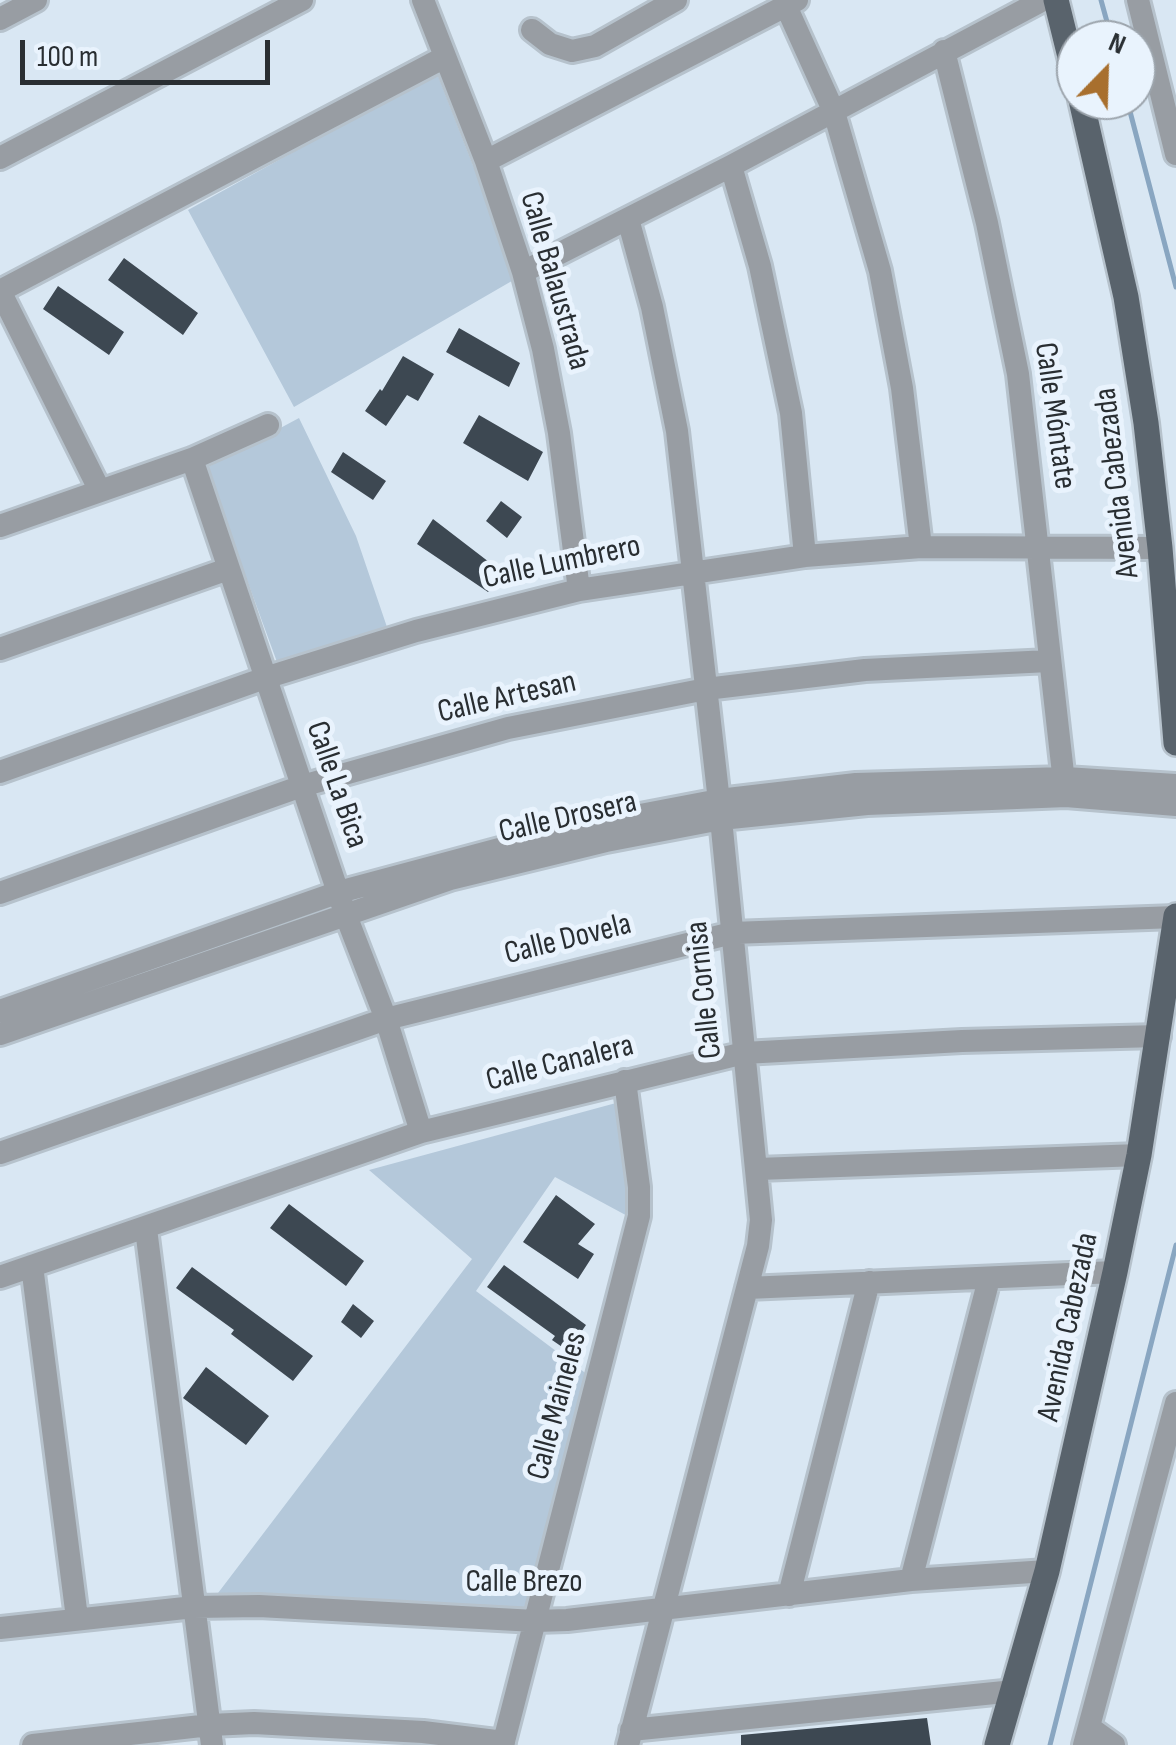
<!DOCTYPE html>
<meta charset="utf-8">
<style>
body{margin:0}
#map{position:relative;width:1176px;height:1745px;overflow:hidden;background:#d9e7f3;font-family:"Sofia Sans Condensed",sans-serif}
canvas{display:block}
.north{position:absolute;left:1056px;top:20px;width:100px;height:100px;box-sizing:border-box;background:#e9f3fd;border:2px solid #9ca4ac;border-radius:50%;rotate:23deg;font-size:28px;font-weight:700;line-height:40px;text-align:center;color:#292e32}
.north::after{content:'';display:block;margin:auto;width:35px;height:45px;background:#a86f2e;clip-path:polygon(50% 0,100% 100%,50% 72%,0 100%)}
.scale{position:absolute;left:20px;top:40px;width:250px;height:45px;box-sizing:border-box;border:5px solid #292e32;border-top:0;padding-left:12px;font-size:30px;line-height:35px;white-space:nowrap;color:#292e32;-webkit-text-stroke:8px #e9f3fd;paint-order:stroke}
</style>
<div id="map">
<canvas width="1176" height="1745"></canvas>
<div class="north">N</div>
<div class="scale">100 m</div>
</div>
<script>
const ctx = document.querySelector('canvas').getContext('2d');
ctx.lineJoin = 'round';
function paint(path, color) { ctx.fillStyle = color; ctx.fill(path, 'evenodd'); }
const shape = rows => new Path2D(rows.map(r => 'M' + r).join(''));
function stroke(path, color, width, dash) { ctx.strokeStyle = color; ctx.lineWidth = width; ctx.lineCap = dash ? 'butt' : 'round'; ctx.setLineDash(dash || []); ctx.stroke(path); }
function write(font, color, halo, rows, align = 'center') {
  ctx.font = font + ' "Sofia Sans Condensed",sans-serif'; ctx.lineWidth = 10; ctx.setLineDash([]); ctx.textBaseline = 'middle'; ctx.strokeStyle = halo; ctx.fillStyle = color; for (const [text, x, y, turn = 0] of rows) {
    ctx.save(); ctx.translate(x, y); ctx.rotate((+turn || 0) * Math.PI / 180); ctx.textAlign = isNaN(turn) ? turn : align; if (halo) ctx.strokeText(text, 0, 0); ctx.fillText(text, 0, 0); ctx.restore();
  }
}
const green = shape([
 [437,73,517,278,294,407,188,210],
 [299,418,356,536,388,630,277,662,206,468],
 [616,1103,633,1219,555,1177,476,1291,588,1375,527,1611,215,1597,472,1259,369,1170]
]);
const stream = shape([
 [1101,0,1112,40],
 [1127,100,1176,287],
 [1050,1745,1176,1245]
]);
const building = shape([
 [124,258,198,313,183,335,108,280],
 [58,286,124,332,109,355,43,309],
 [459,328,520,363,509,387,446,352],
 [403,356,434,374,418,401,407,395,386,426,365,411,380,389,382,391],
 [479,415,543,452,528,481,463,443],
 [343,452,386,481,373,500,331,472],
 [501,501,522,517,507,538,486,521],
 [433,519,502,572,488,592,417,544],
 [556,1195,595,1224,578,1244,594,1254,578,1279,523,1242],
 [289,1204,364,1261,346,1286,270,1228],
 [504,1265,586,1325,568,1351,552,1340,555,1336,487,1287],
 [192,1267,313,1356,293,1381,231,1334,234,1330,176,1288],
 [353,1304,374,1321,361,1338,341,1322],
 [206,1367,269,1416,246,1445,183,1398],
 [927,1718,931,1745,741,1745,741,1735]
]);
const minor = shape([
 [423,0,486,161,523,272,543,349,559,433,579,590],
 [1138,0,1176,154],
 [786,6,834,112,880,271,902,388,921,547],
 [0,19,36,0],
 [532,30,550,44,572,51,595,46,676,0],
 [944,51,987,223,1018,374,1065,791],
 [0,158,302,0],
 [486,161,797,0],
 [731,166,760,266,791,413,805,556],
 [523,272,731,166,1043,0],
 [0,291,443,58],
 [0,291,100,491],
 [192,459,345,913,386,1019,421,1132],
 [0,526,192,459,268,425],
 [0,649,228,569],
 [0,772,265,678,416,631,579,590,805,556,921,547,1160,548],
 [0,893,302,786,508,728,706,689,865,670,1049,661],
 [0,1011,339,892,593,824,719,800,856,784,1065,778,1176,785],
 [0,1034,450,879,606,841,721,819,867,804,1066,796,1176,805],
 [0,1153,386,1019,732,933,1176,917],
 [758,1169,1139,1155],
 [146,1229,212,1745],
 [32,1266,77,1618],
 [0,1277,421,1132,744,1053,962,1041,1159,1036],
 [747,1288,1115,1272],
 [911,1580,989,1279],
 [789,1595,869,1282],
 [0,1628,194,1607,259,1606,535,1621,567,1620,911,1580,1047,1571],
 [1089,1727,1114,1745],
 [631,1730,1014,1691],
 [33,1745,210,1725,254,1723,423,1732,504,1742],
 [503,1745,639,1216,639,1187,625,1081],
 [628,1745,758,1246,761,1220,721,819,677,431,652,307,628,219],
 [1084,1745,1176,1403]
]);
const major = shape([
 [1056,0,1076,81],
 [1081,100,1126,297,1146,423,1160,548,1176,743],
 [997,1745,1047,1571,1115,1272,1139,1155,1176,916]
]);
const streetNames = [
 ["Calle Balaustrada",554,281,74],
 ["Calle Móntate",1054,416,82],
 ["Avenida Cabezada",1118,483,-97],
 ["Calle Lumbrero",562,563,-12],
 ["Calle Artesan",507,698,-13],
 ["Calle La Bica",336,785,71],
 ["Calle Drosera",568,818,-13],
 ["Calle Dovela",568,940,-14],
 ["Calle Cornisa",705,990,-96],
 ["Calle Canalera",560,1064,-14],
 ["Avenida Cabezada",1069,1327,-78],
 ["Calle Maineles",558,1406,-75],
 ["Calle Brezo",524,1583]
];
paint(green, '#b4c8da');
stroke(stream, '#89a6c1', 5);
paint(building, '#3d4852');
stroke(minor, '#b6c2cc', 28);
stroke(major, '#b6c2cc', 30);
stroke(minor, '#989da3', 22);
stroke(major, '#59636c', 25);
write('32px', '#292e32', '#e9f3fd', streetNames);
</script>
